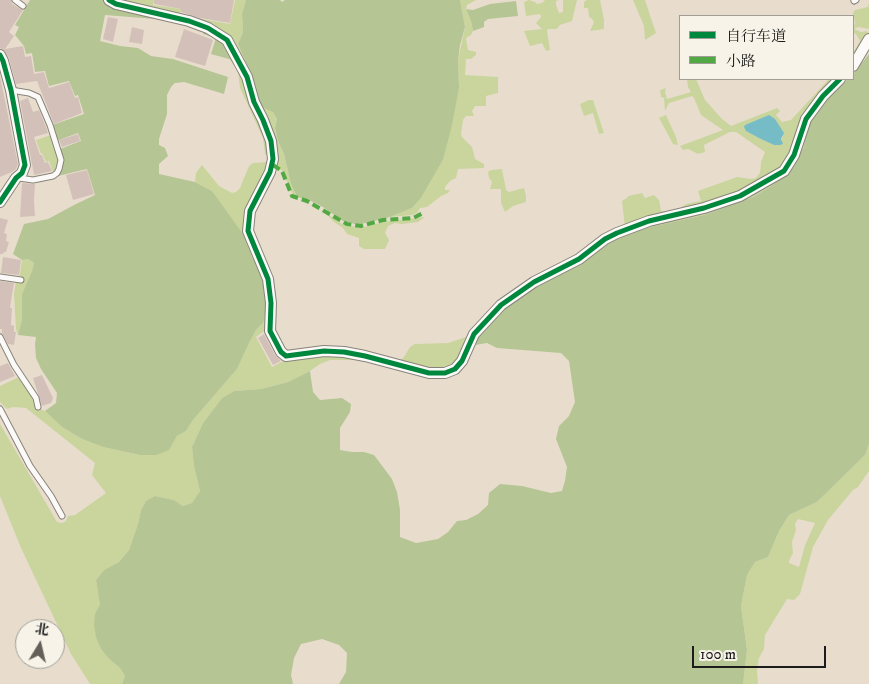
<!DOCTYPE html>
<meta charset="utf-8">
<style>
body{margin:0}
#map{position:relative;width:869px;height:684px;overflow:hidden;background:#e8ddcd;font-family:"IM FELL DW Pica","Noto Serif SC",serif}
canvas{display:block}
.legend{position:absolute;left:679px;top:15px;width:175px;height:65px;box-sizing:border-box;background:#f7f3e8;border:1px solid #9f9d96;margin:0;padding:6px 9px;list-style:none;font-size:15px;color:#1c1c1c}
.legend li{display:flex;align-items:center;gap:10px;height:25px}
.legend b{width:25px;border:1px solid #9f9d96}
.north{position:absolute;left:15px;top:619px;width:50px;height:50px;box-sizing:border-box;background:#f7f3e8;border:1px solid #9f9d96;border-radius:50%;rotate:9deg;font-size:14px;font-weight:700;line-height:20px;text-align:center;color:#1c1c1c}
.north::after{content:'';display:block;margin:auto;width:18px;height:22px;background:#63605a;clip-path:polygon(50% 0,100% 100%,50% 72%,0 100%)}
.scale{position:absolute;left:692px;top:646px;width:134px;height:22px;box-sizing:border-box;border:2px solid #1c1c1c;border-top:0;padding-left:6px;font-size:15px;line-height:18px;white-space:nowrap;color:#1c1c1c;-webkit-text-stroke:4px #f7f3e8;paint-order:stroke}
</style>
<div id="map">
<canvas width="869" height="684"></canvas>
<ul class="legend">
<li><b style="height:6px;background:#00873e"></b>自行车道</li>
<li><b style="height:6px;background:#52a943"></b>小路</li>
</ul>
<div class="north">北</div>
<div class="scale">100 m</div>
</div>
<script>
const ctx = document.querySelector('canvas').getContext('2d');
ctx.lineJoin = 'round';
function paint(path, color) { ctx.fillStyle = color; ctx.fill(path, 'evenodd'); }
const shape = rows => new Path2D(rows.map(r => 'M' + r).join(''));
function stroke(path, color, width, dash) { ctx.strokeStyle = color; ctx.lineWidth = width; ctx.lineCap = dash ? 'butt' : 'round'; ctx.setLineDash(dash || []); ctx.stroke(path); }
const green = shape([
 [112,0,154,0,153,5,181,9,180,15,230,24,235,0,246,0,242,14,243,32,238,44,255,84,257,97,273,112,277,119,275,128,278,141,284,154,291,184,297,197,293,195,282,171,275,164,265,119,220,33],
 [460,0,476,0,467,5,466,9,471,21,473,31,471,35,466,38,468,50,476,52,476,55,471,59,466,59,465,75,498,77,498,93,486,96,486,106,475,106,472,111,474,116,466,116,463,120,461,134,462,137,472,147,475,159,484,164,484,168,458,169,456,178,450,181,445,187,445,190,450,190,448,193,441,196,427,207,420,208,417,213,412,215,390,217,412,208,421,198,443,160,459,88,458,61,465,27],
 [529,0,535,2,537,4,542,3,545,0,559,0,556,1,556,5,559,13,563,12,563,0,577,0,572,21,560,25,557,29,548,29,547,31,550,50,546,51,542,43,530,46,524,31,542,29,536,23,541,17,540,14,526,16,524,2],
 [587,0,600,0,604,20,604,29,590,31,594,22,591,18,589,17,588,8,584,8,584,2],
 [633,0,645,0,656,33,645,40,644,26],
 [869,2,869,29,858,27,854,29,861,32,866,31,869,33,869,36,853,64,853,53,860,41,856,34,853,33,855,22,853,13,855,10,868,7],
 [234,57,262,120,272,159,265,154,263,138,240,88,238,70,229,59],
 [687,79,696,79,705,100,722,119,731,126,777,108,780,111,776,115,782,122,791,120,829,79,837,79,783,169,757,186,625,228,622,201,627,198,628,196,642,193,645,198,654,195,659,200,661,211,668,212,680,208,686,204,701,201,698,191,737,177,752,179,756,178,760,173,761,162,765,152,736,132,730,132,704,145,705,152,698,154,688,149,683,150,680,146,723,130,701,115,694,98,692,96,669,103,665,111,664,98,661,97,660,90,666,88,665,92,667,99,691,92,688,87],
 [775,119,783,136,781,142,774,145,746,131,745,125,754,122],
 [843,79,848,79,827,99,810,122,805,136,804,147,796,161,787,174,771,186,753,197,704,215,650,227,616,238,584,262,544,281,506,307,478,337,475,345,476,336,502,306,548,276,580,261,606,241,618,234,650,222,705,209,740,198,757,190,785,172,796,156,808,119,824,97],
 [589,100,593,100,604,133,599,134,593,113,584,116,580,104],
 [666,115,676,137,678,145,673,144,659,118],
 [51,135,60,161,58,166,53,172,49,161,46,162,42,153,41,154,36,140],
 [267,162,271,164,247,221,266,279,267,329,256,337,272,367,287,359,325,353,359,360,330,360,320,364,310,371,288,382,261,389,234,391,222,398,203,423,192,447,194,466,200,491,192,503,183,506,174,500,155,496,146,501,141,510,138,524,129,550,119,562,104,570,96,580,100,605,101,649,108,658,120,668,125,676,122,684,90,684,71,654,21,548,0,496,0,424,57,522,62,523,66,521,68,516,75,515,106,493,92,475,95,463,26,408,13,407,7,409,0,402,0,386,19,377,31,393,35,407,45,411,62,427,82,439,103,447,140,455,169,450,177,436,186,431,193,420,237,369,250,341,256,330,263,323,261,271,212,191,195,182,196,173,202,165,219,186,232,193,236,192,240,188,249,166,253,163],
 [502,169,506,190,509,192,524,188,526,196,526,202,513,206,505,212,501,203,501,189,490,189,492,182,489,178,488,172,491,170],
 [322,210,342,224,361,228,383,222,425,217,418,222,402,224,395,223,388,226,385,233,389,240,385,249,364,249,359,246,359,238,347,234,343,228,334,222],
 [28,259,34,263,32,271,22,294,22,320,18,335,16,329,14,294,16,281,19,279,22,260],
 [472,335,454,368,429,371,398,362,404,357,410,347,415,344,448,343],
 [869,444,869,471,858,487,853,490,828,520,813,547,800,594,794,600,787,599,765,635,764,649,759,658,757,671,758,684,743,684,747,650,741,606,747,575,755,562,768,557,779,531,789,515,817,502,865,455],
 [798,519,815,523,805,545,799,567,789,563,789,561,793,553,792,542,796,530,795,524]
]);
const forest = shape([
 [30,0,107,0,168,20,105,15,100,41,120,46,138,48,151,56,173,59,228,77,224,94,184,82,175,83,171,87,167,95,167,114,159,139,159,145,165,148,168,156,159,164,159,174,195,182,212,191,243,234,252,257,261,271,266,309,263,323,256,330,250,341,237,369,193,420,186,431,177,436,169,450,156,455,140,455,103,447,82,439,62,427,45,411,56,403,57,393,41,369,36,358,35,344,36,337,18,335,22,320,22,294,32,271,34,263,28,259,22,260,13,254,24,224,48,219,74,205,95,195,87,169,58,176,63,164,60,149,81,141,78,133,56,141,52,125,84,114,78,95,75,96,69,81,49,86,45,71,35,72,32,53,26,54,24,46,15,35,19,27,15,25],
 [246,0,280,0,282,2,285,0,460,0,465,27,460,45,458,61,459,88,452,125,443,160,421,198,412,208,390,217,361,224,355,224,343,221,323,207,307,199,297,197,291,184,284,154,278,141,275,128,277,119,273,112,262,107,257,97,255,84,238,44,243,32,242,14],
 [516,1,518,16,488,19,484,22,484,27,473,31,471,21,466,9,473,10,490,4],
 [205,29,225,41,234,57,229,59,211,54,216,38,203,34],
 [869,54,869,444,865,455,817,502,789,515,779,531,768,557,755,562,747,575,741,606,747,650,743,684,339,684,346,672,347,653,339,645,322,639,301,644,294,658,291,675,293,684,122,684,125,676,120,668,108,658,101,649,96,637,94,625,95,614,100,605,96,580,104,570,119,562,129,550,138,524,141,510,146,501,155,496,174,500,183,506,192,503,200,491,194,466,192,447,203,423,222,398,234,391,261,389,288,382,310,371,313,392,320,400,342,398,351,404,350,412,340,428,340,450,352,452,364,452,374,455,392,479,397,492,400,510,400,537,416,543,438,539,448,532,457,521,466,520,478,514,488,505,489,493,500,484,522,486,551,493,562,491,565,481,567,467,556,439,559,426,569,416,575,402,569,361,561,353,497,348,487,343,475,345,478,337,506,307,544,281,584,262,616,238,650,227,704,215,753,197,771,186,787,174,796,161,804,147,805,136,810,122,827,99,848,79,853,79,853,74]
]);
const water = shape([
 [769,115,775,119,784,133,781,139,783,144,780,145,774,145,759,138,746,131,744,127,745,125]
]);
const building = shape([
 [0,0,11,0,12,4,23,10,9,32,14,36,5,49,23,46,25,57,31,56,34,74,44,72,49,88,69,82,75,98,78,97,82,113,54,124,37,81,16,84,9,58,4,50,0,48],
 [154,0,234,0,230,23,200,18,181,12,181,9,154,4],
 [108,17,118,19,113,42,103,39],
 [132,27,144,30,142,44,129,42],
 [184,29,213,40,205,66,175,57],
 [0,76,18,164,16,169,12,172,0,177],
 [28,98,33,112,39,110,46,127,48,133,34,137,40,155,42,155,45,163,48,162,52,171,34,175,20,101],
 [78,134,80,141,62,147,59,140],
 [87,170,94,194,73,200,66,175],
 [22,183,35,184,34,201,35,216,20,217],
 [0,218,8,220,4,233,7,234,6,241,9,242,6,252,4,252,3,254,0,254],
 [3,257,21,260,19,275,1,273],
 [0,281,14,283,10,308,12,308,11,325,14,326,14,332,16,332,14,345,8,344,2,333,2,329,0,329],
 [264,334,275,355,281,361,273,365,258,338],
 [8,363,15,376,0,382,0,366],
 [42,375,53,398,51,403,42,406,33,378]
]);
const service = shape([
 [15,0,23,6],
 [854,1,856,0],
 [11,90,29,93,38,97,50,125,61,160,59,169,57,173,53,176,33,180,19,178],
 [0,277,21,280],
 [0,337,14,365,36,398,38,407],
 [0,409,30,466,51,496,62,516]
]);
const minor = shape([
 [109,0,116,4,189,21,208,28,227,40,247,77,254,102,263,120,271,141,273,159,270,172,250,211,248,231,268,279,271,303,270,331,281,352,286,356,324,351,344,352,365,356,429,373,445,373,455,369,462,361,474,334,501,305,534,282,579,259,605,239,617,233,649,221,704,208,740,196,784,171,794,155,806,119,823,96,840,79],
 [0,55,3,61,11,90,25,165,22,173,16,178,0,202],
 [853,66,869,39]
]);
const quiet = shape([
 [273,165,282,171,292,196,307,201,347,224,361,226,383,220,413,218,423,213]
]);
const cycleway = shape([
 [109,0,116,4,189,21,208,28,227,40,247,77,254,102,263,120,271,141,273,159,270,172,250,211,248,231,268,279,271,303,270,331,281,352,286,356,324,351,344,352,365,356,429,373,445,373,455,369,462,361,474,334,501,305,534,282,579,259,605,239,617,233,649,221,704,208,740,196,784,171,794,155,806,119,823,96,840,79],
 [0,55,3,61,11,90,25,165,22,173,16,178,0,202]
]);
paint(green, '#c9d59d');
paint(forest, '#b5c594');
paint(water, '#75bcc6');
paint(building, '#d3c1b9');
stroke(service, '#88837a', 7);
stroke(minor, '#88837a', 12);
stroke(service, '#fcfaf8', 5);
stroke(minor, '#fcfaf8', 10);
stroke(quiet, '#52a943', 4, [8, 4]);
stroke(cycleway, '#00873e', 5);
</script>
